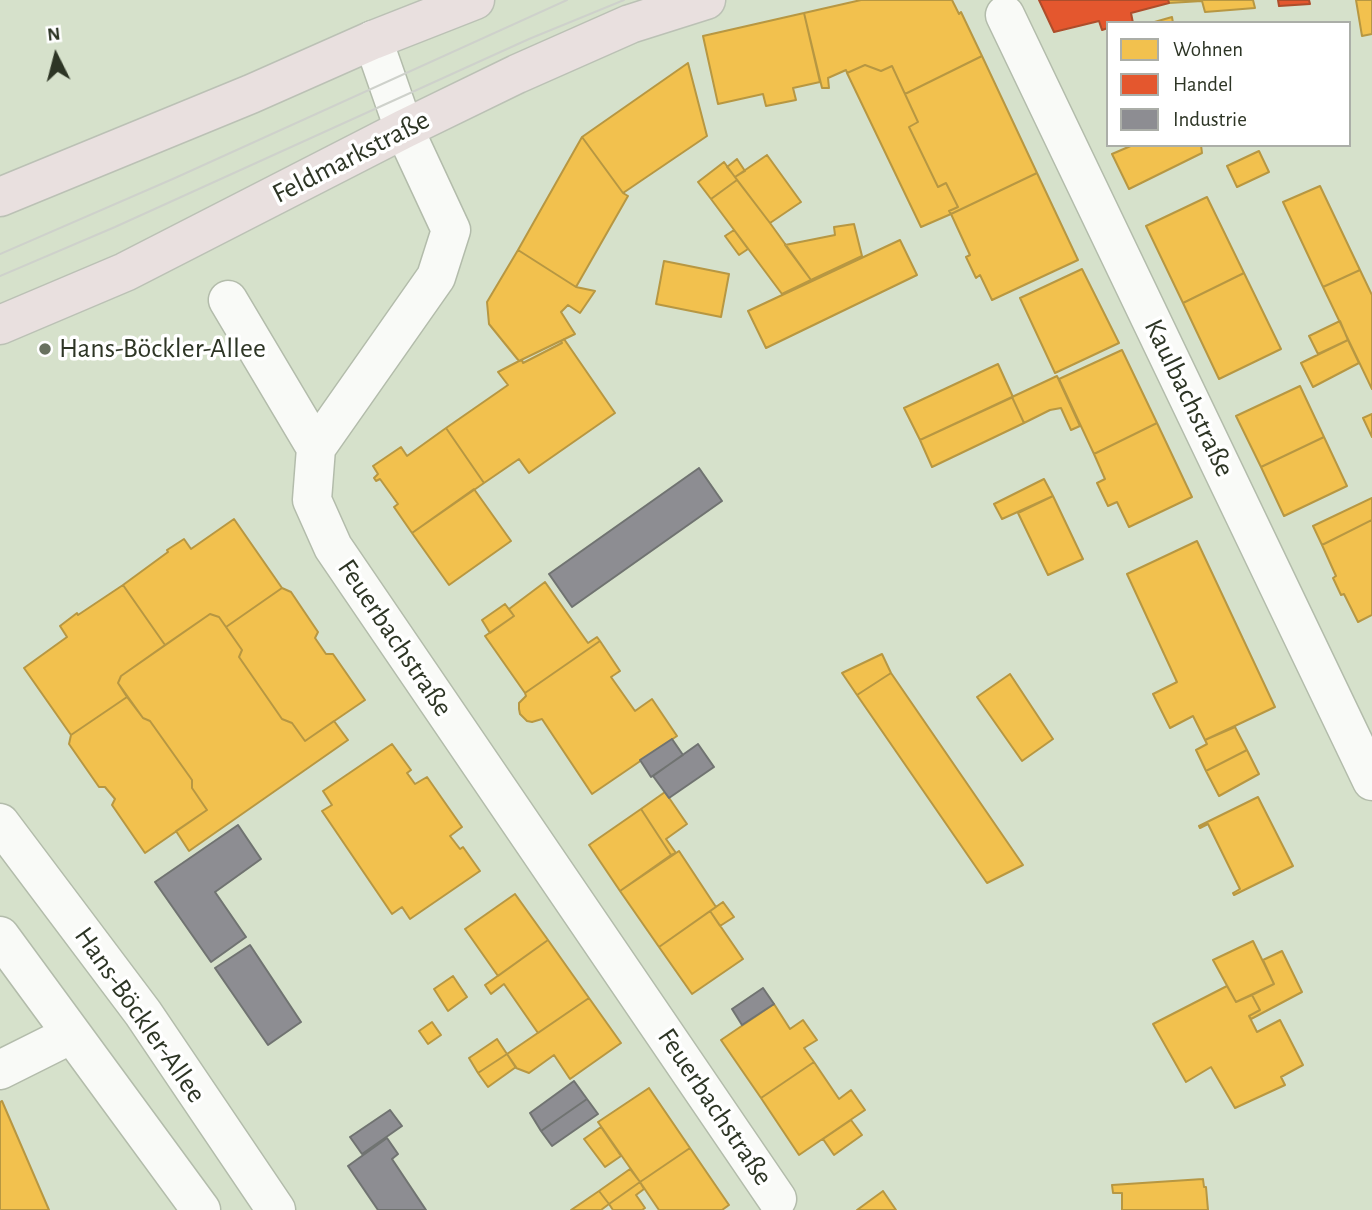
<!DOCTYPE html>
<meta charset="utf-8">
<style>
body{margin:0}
#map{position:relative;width:1372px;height:1210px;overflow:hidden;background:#d6e1cb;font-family:"Alegreya Sans",sans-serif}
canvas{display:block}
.legend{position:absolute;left:1106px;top:21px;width:245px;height:126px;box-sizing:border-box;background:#fff;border:2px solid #abaea8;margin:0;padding:9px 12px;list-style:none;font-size:21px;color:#2d3525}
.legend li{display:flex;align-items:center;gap:14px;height:35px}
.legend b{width:35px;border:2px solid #abaea8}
.north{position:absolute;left:21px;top:21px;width:70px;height:70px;-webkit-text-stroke:5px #fff;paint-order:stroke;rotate:354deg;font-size:19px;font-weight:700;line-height:28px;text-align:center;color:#2d3525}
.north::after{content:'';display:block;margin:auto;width:24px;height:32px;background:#2d3525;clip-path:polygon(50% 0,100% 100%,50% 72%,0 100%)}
</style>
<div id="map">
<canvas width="1372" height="1210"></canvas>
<ul class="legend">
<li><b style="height:19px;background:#f2c14e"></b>Wohnen</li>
<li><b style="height:19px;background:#e4572e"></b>Handel</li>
<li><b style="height:19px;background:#8d8d92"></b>Industrie</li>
</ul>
<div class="north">N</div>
</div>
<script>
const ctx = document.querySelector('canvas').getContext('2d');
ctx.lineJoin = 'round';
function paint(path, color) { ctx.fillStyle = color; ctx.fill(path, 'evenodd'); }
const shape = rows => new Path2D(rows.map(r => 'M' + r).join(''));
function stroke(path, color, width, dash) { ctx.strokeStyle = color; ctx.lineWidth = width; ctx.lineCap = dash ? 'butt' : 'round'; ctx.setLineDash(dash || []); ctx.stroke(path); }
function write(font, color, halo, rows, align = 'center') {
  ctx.font = font + ' "Alegreya Sans",sans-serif'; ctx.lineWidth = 7; ctx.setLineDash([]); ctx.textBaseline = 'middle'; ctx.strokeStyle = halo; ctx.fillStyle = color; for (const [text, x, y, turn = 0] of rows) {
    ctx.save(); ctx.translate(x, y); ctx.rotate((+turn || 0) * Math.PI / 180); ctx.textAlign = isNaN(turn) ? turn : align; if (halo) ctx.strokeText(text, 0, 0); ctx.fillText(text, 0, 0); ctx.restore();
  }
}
const homes = shape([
 [861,0,952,0,959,14,961,12,982,56,905,94,892,66,881,71,865,65,847,73,846,70,828,78,829,88,822,88,804,13,861,0],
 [1168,0,1253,0,1255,8,1205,12,1202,1,1169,3,1168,0],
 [1356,0,1372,0,1372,34,1362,36,1356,0],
 [804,13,820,82,793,88,796,100,766,106,763,94,718,104,703,36,804,13],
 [1172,17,1173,23,1151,23,1172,17],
 [982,56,1037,173,951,214,949,211,958,207,946,183,938,187,909,127,918,122,905,94,982,56],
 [688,63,707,136,623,193,582,137,688,63],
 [865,65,881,71,892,66,918,122,909,127,938,187,946,183,958,207,949,211,951,214,921,227,847,73,865,65],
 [582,137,623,193,628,196,576,287,518,250,582,137],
 [1133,145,1201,145,1202,153,1129,189,1112,154,1133,145],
 [1259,151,1269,172,1237,187,1227,166,1259,151],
 [767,155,801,202,770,223,735,177,767,155],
 [737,159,745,171,735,177,727,167,737,159],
 [724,162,737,180,711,199,698,182,724,162],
 [1037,173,1078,260,992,300,980,275,976,278,966,257,970,255,951,214,1037,173],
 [737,180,770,223,811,280,782,294,711,199,737,180],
 [1320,186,1360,270,1323,287,1283,202,1320,186],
 [1207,197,1244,273,1183,303,1146,226,1207,197],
 [854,224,862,256,811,280,785,245,835,235,834,227,854,224],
 [734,230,748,249,739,255,725,236,734,230],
 [900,240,917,275,766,348,748,311,900,240],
 [518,250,576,287,595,291,580,313,568,305,561,312,575,334,519,361,489,324,487,302,518,250],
 [664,261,729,274,721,317,656,304,664,261],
 [1082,269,1119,343,1055,373,1020,298,1082,269],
 [1360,270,1372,295,1372,389,1323,287,1360,270],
 [1244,273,1281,349,1219,379,1183,303,1244,273],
 [1340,321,1348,340,1318,354,1309,336,1340,321],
 [564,339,615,413,529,473,519,459,484,483,446,428,508,385,498,372,519,361,522,360,523,363,562,343,561,341,564,339],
 [1348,340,1359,363,1313,387,1301,363,1348,340],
 [1122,350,1157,423,1094,454,1059,379,1122,350],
 [998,364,1013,397,920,440,904,408,998,364],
 [1057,376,1080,426,1071,430,1061,408,1050,410,1024,423,1012,397,1057,376],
 [1300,386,1324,437,1261,467,1236,416,1300,386],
 [1012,397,1024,423,932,467,920,440,1012,397],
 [1372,414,1372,437,1363,418,1372,414],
 [1157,423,1192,497,1129,527,1117,502,1108,506,1097,483,1105,479,1094,454,1157,423],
 [446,428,484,483,412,533,394,507,398,504,380,479,376,481,374,478,378,474,373,466,401,447,407,456,446,428],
 [1324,437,1347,486,1284,516,1261,467,1324,437],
 [1044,479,1053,496,1002,519,994,504,1044,479],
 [474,489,511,541,449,585,412,533,474,489],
 [1053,496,1083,559,1048,575,1018,513,1053,496],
 [1372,498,1372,520,1322,545,1313,526,1372,498],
 [234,519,282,588,226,627,219,617,210,614,165,645,123,585,168,552,167,550,184,539,191,549,234,519],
 [1372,520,1372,615,1358,622,1344,594,1341,595,1333,578,1336,576,1322,545,1372,520],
 [1197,541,1275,707,1205,740,1193,716,1170,728,1153,694,1177,682,1127,574,1197,541],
 [545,582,588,643,597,637,600,641,525,693,485,636,514,616,509,609,545,582],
 [123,585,165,645,121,676,118,683,127,697,71,735,24,668,67,637,60,626,77,613,78,615,123,585],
 [282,588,291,592,318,632,315,638,326,654,333,654,365,700,305,741,292,723,282,719,239,657,242,650,226,627,282,588],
 [505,604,514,616,490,633,482,620,505,604],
 [210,614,219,617,242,650,239,657,282,719,292,723,305,741,334,721,348,740,189,851,176,831,207,810,192,788,192,780,150,721,143,718,118,683,121,676,210,614],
 [600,641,620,671,611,677,635,711,652,699,677,736,592,794,542,719,532,722,527,721,520,714,519,709,519,703,526,696,525,693,600,641],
 [882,654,891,673,857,695,842,673,882,654],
 [891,673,1023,865,987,883,857,695,891,673],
 [1010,674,1053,739,1022,761,977,697,1010,674],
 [127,697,143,718,150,721,192,780,192,788,207,810,145,853,112,805,115,799,105,787,99,787,69,744,71,735,127,697],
 [1235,727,1247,750,1206,771,1196,750,1207,744,1205,740,1235,727],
 [392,744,411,770,407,773,415,784,427,777,462,827,450,836,460,849,463,847,480,871,410,919,402,907,392,914,322,811,332,805,323,791,392,744],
 [1247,750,1259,774,1219,796,1206,771,1247,750],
 [665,792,687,824,666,839,676,853,671,855,641,809,665,792],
 [1258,797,1293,866,1234,895,1233,893,1240,889,1208,824,1200,828,1199,826,1258,797],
 [641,809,671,855,620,891,589,845,641,809],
 [679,851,716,907,659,947,620,891,679,851],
 [515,894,548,940,498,976,465,929,515,894],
 [723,902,734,917,720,926,710,911,723,902],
 [710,911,743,959,692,994,659,947,710,911],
 [548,940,589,998,538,1033,504,984,491,994,485,985,548,940],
 [1253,941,1274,984,1236,1002,1213,960,1253,941],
 [1282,951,1302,992,1251,1019,1249,1016,1260,1010,1252,995,1274,984,1263,960,1282,951],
 [453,976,467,997,448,1011,434,989,453,976],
 [1227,986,1236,1002,1252,995,1260,1010,1249,1016,1257,1032,1280,1020,1303,1065,1281,1077,1285,1085,1235,1108,1211,1067,1186,1082,1153,1024,1227,986],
 [589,998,621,1043,570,1079,554,1055,529,1073,516,1068,507,1054,589,998],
 [774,1004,790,1029,803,1020,817,1040,804,1048,814,1062,761,1098,721,1040,774,1004],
 [432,1022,441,1035,428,1044,419,1031,432,1022],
 [497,1039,507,1054,478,1073,469,1058,497,1039],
 [507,1054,516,1067,488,1087,478,1073,507,1054],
 [814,1062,839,1099,851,1090,865,1110,799,1155,761,1098,814,1062],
 [649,1088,690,1148,640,1182,598,1122,649,1088],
 [2,1101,49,1210,0,1210,0,1102,2,1101],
 [851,1120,862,1135,834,1155,823,1139,851,1120],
 [601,1127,621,1156,605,1167,584,1139,601,1127],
 [690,1148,729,1205,722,1210,659,1210,640,1182,690,1148],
 [630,1169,640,1182,609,1204,599,1191,630,1169],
 [1203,1179,1204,1187,1206,1187,1208,1210,1122,1210,1122,1193,1113,1193,1112,1185,1203,1179],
 [640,1182,644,1189,636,1195,645,1208,642,1210,613,1210,609,1204,640,1182],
 [599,1191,609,1204,601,1210,571,1210,599,1191],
 [883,1191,896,1210,857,1210,883,1191]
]);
const shops = shape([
 [1039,0,1168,0,1169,3,1131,13,1133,23,1108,23,1108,28,1102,30,1099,21,1054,32,1039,0],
 [1278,0,1309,0,1310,4,1279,6,1278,0]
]);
const industry = shape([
 [699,468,722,501,572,607,549,574,699,468],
 [672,739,683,755,651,777,640,760,672,739],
 [698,744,714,767,669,798,653,776,698,744],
 [238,825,261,859,215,892,246,937,211,962,155,882,238,825],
 [250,945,301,1022,268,1045,215,968,250,945],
 [763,988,774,1004,742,1025,732,1009,763,988],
 [574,1081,587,1099,541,1131,530,1113,574,1081],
 [587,1099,598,1114,552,1146,541,1131,587,1099],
 [390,1110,402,1126,362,1154,350,1137,390,1110],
 [387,1138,398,1154,392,1159,426,1210,378,1210,348,1166,387,1138]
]);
const minor = shape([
 [1005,15,1372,781],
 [373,40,404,129,451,230,436,277,316,448,312,500,333,547,777,1199],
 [228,300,316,448],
 [0,823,143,1013,276,1210],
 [0,936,201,1210],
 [0,1070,72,1034]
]);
const major = shape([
 [0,197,251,94,373,40,475,0],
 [0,325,125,272,404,129,517,74,630,24,706,0]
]);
const tram = shape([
 [0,254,175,178,567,0],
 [0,276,115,227,529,39,624,0]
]);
const markers = [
 [45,349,7,"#68715f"]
];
const streetNames = [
 ["Feldmarkstraße",351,157,-27],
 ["Kaulbachstraße",1189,398,64],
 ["Feuerbachstraße",395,638,56],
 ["Hans-Böckler-Allee",140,1015,55],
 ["Feuerbachstraße",715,1107,56]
];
const poiNames = [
 ["Hans-Böckler-Allee",59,349]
];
paint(homes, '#f2c14e');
stroke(homes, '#b79742', 2);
paint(shops, '#e4572e');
stroke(shops, '#ad4d2b', 2);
paint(industry, '#8d8d92');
stroke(industry, '#707371', 2);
stroke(minor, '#b3bcab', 41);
stroke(major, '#bbc1b5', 41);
stroke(minor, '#f9faf7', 38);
stroke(major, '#e9e0df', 38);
stroke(tram, '#ced1cb', 2);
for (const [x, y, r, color] of markers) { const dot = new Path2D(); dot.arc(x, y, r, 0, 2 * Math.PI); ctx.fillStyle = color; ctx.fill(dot); stroke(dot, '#fff', 2.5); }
write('28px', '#2d3525', '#fff', streetNames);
write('28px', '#2d3525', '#fff', poiNames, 'left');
</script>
